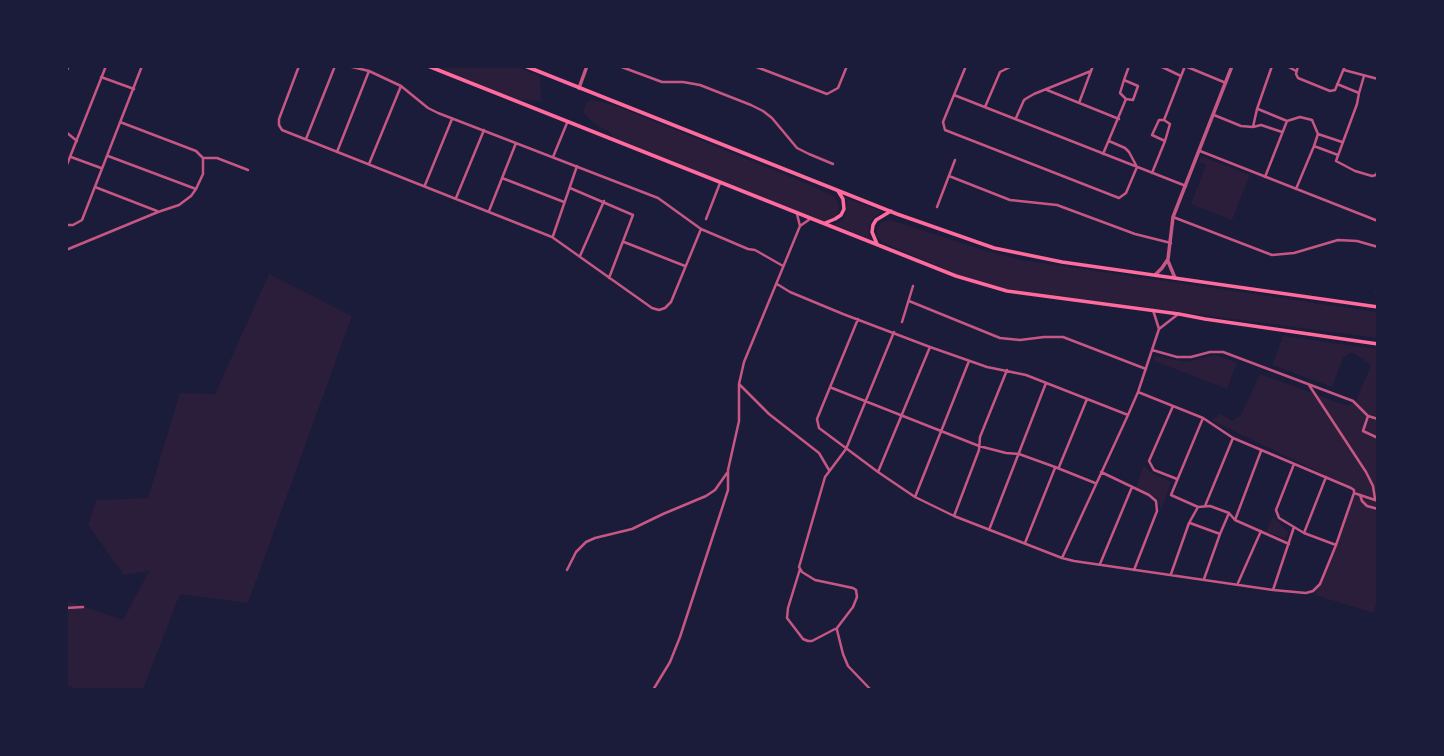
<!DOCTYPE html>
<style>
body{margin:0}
#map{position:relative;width:1444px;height:756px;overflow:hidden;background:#1b1b3a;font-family:Manrope,sans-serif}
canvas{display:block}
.frame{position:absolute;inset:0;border:68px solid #1b1b3a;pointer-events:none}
</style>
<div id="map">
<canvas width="1444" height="756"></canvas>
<div class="frame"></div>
</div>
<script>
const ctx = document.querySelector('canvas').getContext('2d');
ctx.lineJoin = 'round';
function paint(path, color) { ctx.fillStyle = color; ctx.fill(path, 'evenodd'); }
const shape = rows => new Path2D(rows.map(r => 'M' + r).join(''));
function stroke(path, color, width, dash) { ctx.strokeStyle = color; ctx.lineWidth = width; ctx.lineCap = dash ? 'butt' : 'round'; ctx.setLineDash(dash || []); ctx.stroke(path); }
const green = shape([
 [437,67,517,67,540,76,541,101,518,100],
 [592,100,614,105,808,184,835,197,839,205,838,213,835,218,823,222,614,139,609,132,596,125,583,112,587,102],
 [1201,156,1250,175,1232,220,1191,204,1206,165,1199,162],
 [846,198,881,211,870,222,869,232,871,239,833,225,840,222,845,216,847,207],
 [890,220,980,249,1021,260,1377,312,1377,338,1007,289,956,274,882,242,877,236,877,229,882,222],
 [269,274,352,316,248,603,180,594,143,689,78,690,67,685,67,601,123,620,149,571,124,575,88,525,96,500,148,498,180,393,215,394],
 [1283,336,1377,349,1378,598,1373,613,1315,595,1356,490,1211,420,1221,414,1232,421,1241,415,1260,374,1348,406,1356,401,1371,365,1352,352,1343,358,1332,387,1272,365],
 [1216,355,1237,363,1227,389,1154,361,1155,356,1186,362],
 [1144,465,1151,473,1171,482,1162,508,1160,507,1159,499,1136,487],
 [1273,517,1289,533,1285,538,1266,532]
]);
const minor = shape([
 [299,66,279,119,279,125,282,130,552,237,652,308,659,310,665,308,671,302,701,229],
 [348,66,369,71,401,86,428,108,438,113,658,198,701,229,748,249,755,250,783,266],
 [619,66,662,82,683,82,700,85,751,105,763,111,772,118,797,148,809,154,833,164],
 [754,66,827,94,838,88,847,66],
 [966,66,954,95,1186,186],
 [1160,66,1181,76],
 [1287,66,1296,71],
 [1298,66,1296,74,1298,78,1330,91,1335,90,1345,66],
 [1344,70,1378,79],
 [66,72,69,66],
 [101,77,134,89],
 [1124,80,1138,86,1133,100,1126,99,1120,93,1124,80],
 [1124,80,1129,66],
 [1337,84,1359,93,1357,104,1336,161,1355,171,1372,176,1376,175,1378,170],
 [1047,90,1119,119],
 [1359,93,1364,76],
 [954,95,943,122,945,130,1119,198,1126,193,1137,167,1129,152,1125,148,1109,141],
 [1079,103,1091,71],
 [985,107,1000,72,1012,66],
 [1258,109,1287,121],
 [1214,115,1241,126,1253,127,1261,125,1282,132],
 [1016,118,1024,100,1027,98,1034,94,1091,71,1093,66],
 [1159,120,1164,120,1170,124,1165,141,1152,135,1159,120],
 [1164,120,1185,66,1226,83],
 [1253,127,1257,109,1272,66],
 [66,132,77,141],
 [306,139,335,66],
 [1314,146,1318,134,1342,142],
 [1378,150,1378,151],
 [1200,151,1378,221],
 [337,152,369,71],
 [1103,154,1126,99],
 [108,156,196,189],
 [71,157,101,168],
 [553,157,567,123],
 [204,158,217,158,248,170],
 [369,164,401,86],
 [66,167,106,66],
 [1152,173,1165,141],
 [949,176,1010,200,1057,205,1135,234,1171,243],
 [1265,177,1287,121,1300,117,1312,120,1318,134],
 [502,178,564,202],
 [425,185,452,119],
 [95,187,157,211],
 [570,188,633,215,609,278],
 [1296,189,1314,146,1338,155],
 [456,198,484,130],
 [937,207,955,160],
 [489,211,516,143],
 [797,214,800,226],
 [1173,217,1272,255,1294,253,1338,240,1357,241,1378,247],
 [706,219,720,183],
 [66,225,73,225,82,220,142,66],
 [553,236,577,166],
 [624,242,685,266],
 [66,250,158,212,179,205,191,196,196,189,203,174,203,158,196,151,120,122],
 [580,256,604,201],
 [777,284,790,292,843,314,930,347,987,367,1026,375,1128,415,1138,392,1159,329,1177,315],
 [1377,293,1378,292],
 [909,301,1000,338,1020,340,1044,337,1063,337,1146,369],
 [1153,310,1159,329],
 [858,319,817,419,819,428,878,472,915,497,954,516,1062,558,1074,561,1273,590,1306,593,1313,591,1320,584,1336,545,1354,493,1354,490,1351,488,1233,438,1203,418,1138,392],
 [902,322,913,286],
 [1152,350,1177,357,1191,357,1210,352,1223,352,1353,401,1368,416,1363,431,1378,438],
 [739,384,769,414,819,453,829,470],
 [1309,385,1366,472,1373,486,1375,499],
 [832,388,979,446,1006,453,1019,454,1055,467,1095,483],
 [1173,406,1149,461,1154,470,1177,479],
 [1368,416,1378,419],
 [1203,418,1171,495,1198,507,1210,506,1229,513,1235,520,1289,544],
 [1059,467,1087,399],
 [878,472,930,347],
 [1101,472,1149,495,1156,501,1157,511,1134,570],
 [1354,493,1378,501],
 [1360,495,1362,501,1367,506,1378,509],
 [915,497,969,361],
 [1205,506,1233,438],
 [954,516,979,450,980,437,1007,370],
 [1235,520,1261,451],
 [1190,523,1220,534],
 [1294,527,1279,518,1276,510,1294,464],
 [989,530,1046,383],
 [1304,533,1326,477],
 [1025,543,1055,468],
 [1062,558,1128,415],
 [1100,564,1132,487],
 [800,569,788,608,787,618,803,639,808,641,812,641,835,629],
 [567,570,576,552,586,542,595,538,632,529,663,514,706,496,715,490,727,473],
 [1171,574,1189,523,1198,507],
 [1204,579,1220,534,1229,513],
 [1238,583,1261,531],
 [1273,590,1294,527,1304,533,1336,545],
 [66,608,83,607],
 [653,690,670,662,680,637,728,490,728,470,739,421,739,384,744,362,800,226,810,219],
 [871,690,848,666,843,654,837,630,837,628,853,607,857,597,856,590,853,588,815,580,802,572,799,567,825,477,846,449,894,332]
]);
const tertiary = shape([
 [579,88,587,66],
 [1168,261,1175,278],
 [1155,275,1162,268,1168,259,1173,217,1232,66]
]);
const secondary = shape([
 [428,66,956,276,1007,291,1179,314,1205,319,1378,344],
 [525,66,897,214,994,248,1062,262,1378,307],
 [825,223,835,219,841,215,844,209,843,199,838,191],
 [877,244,872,232,873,225,876,220,891,211]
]);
paint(green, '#2a1e3b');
stroke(minor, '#c65784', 2.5);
stroke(tertiary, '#c65784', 3.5);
stroke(secondary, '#ff6b9d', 3.5);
</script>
